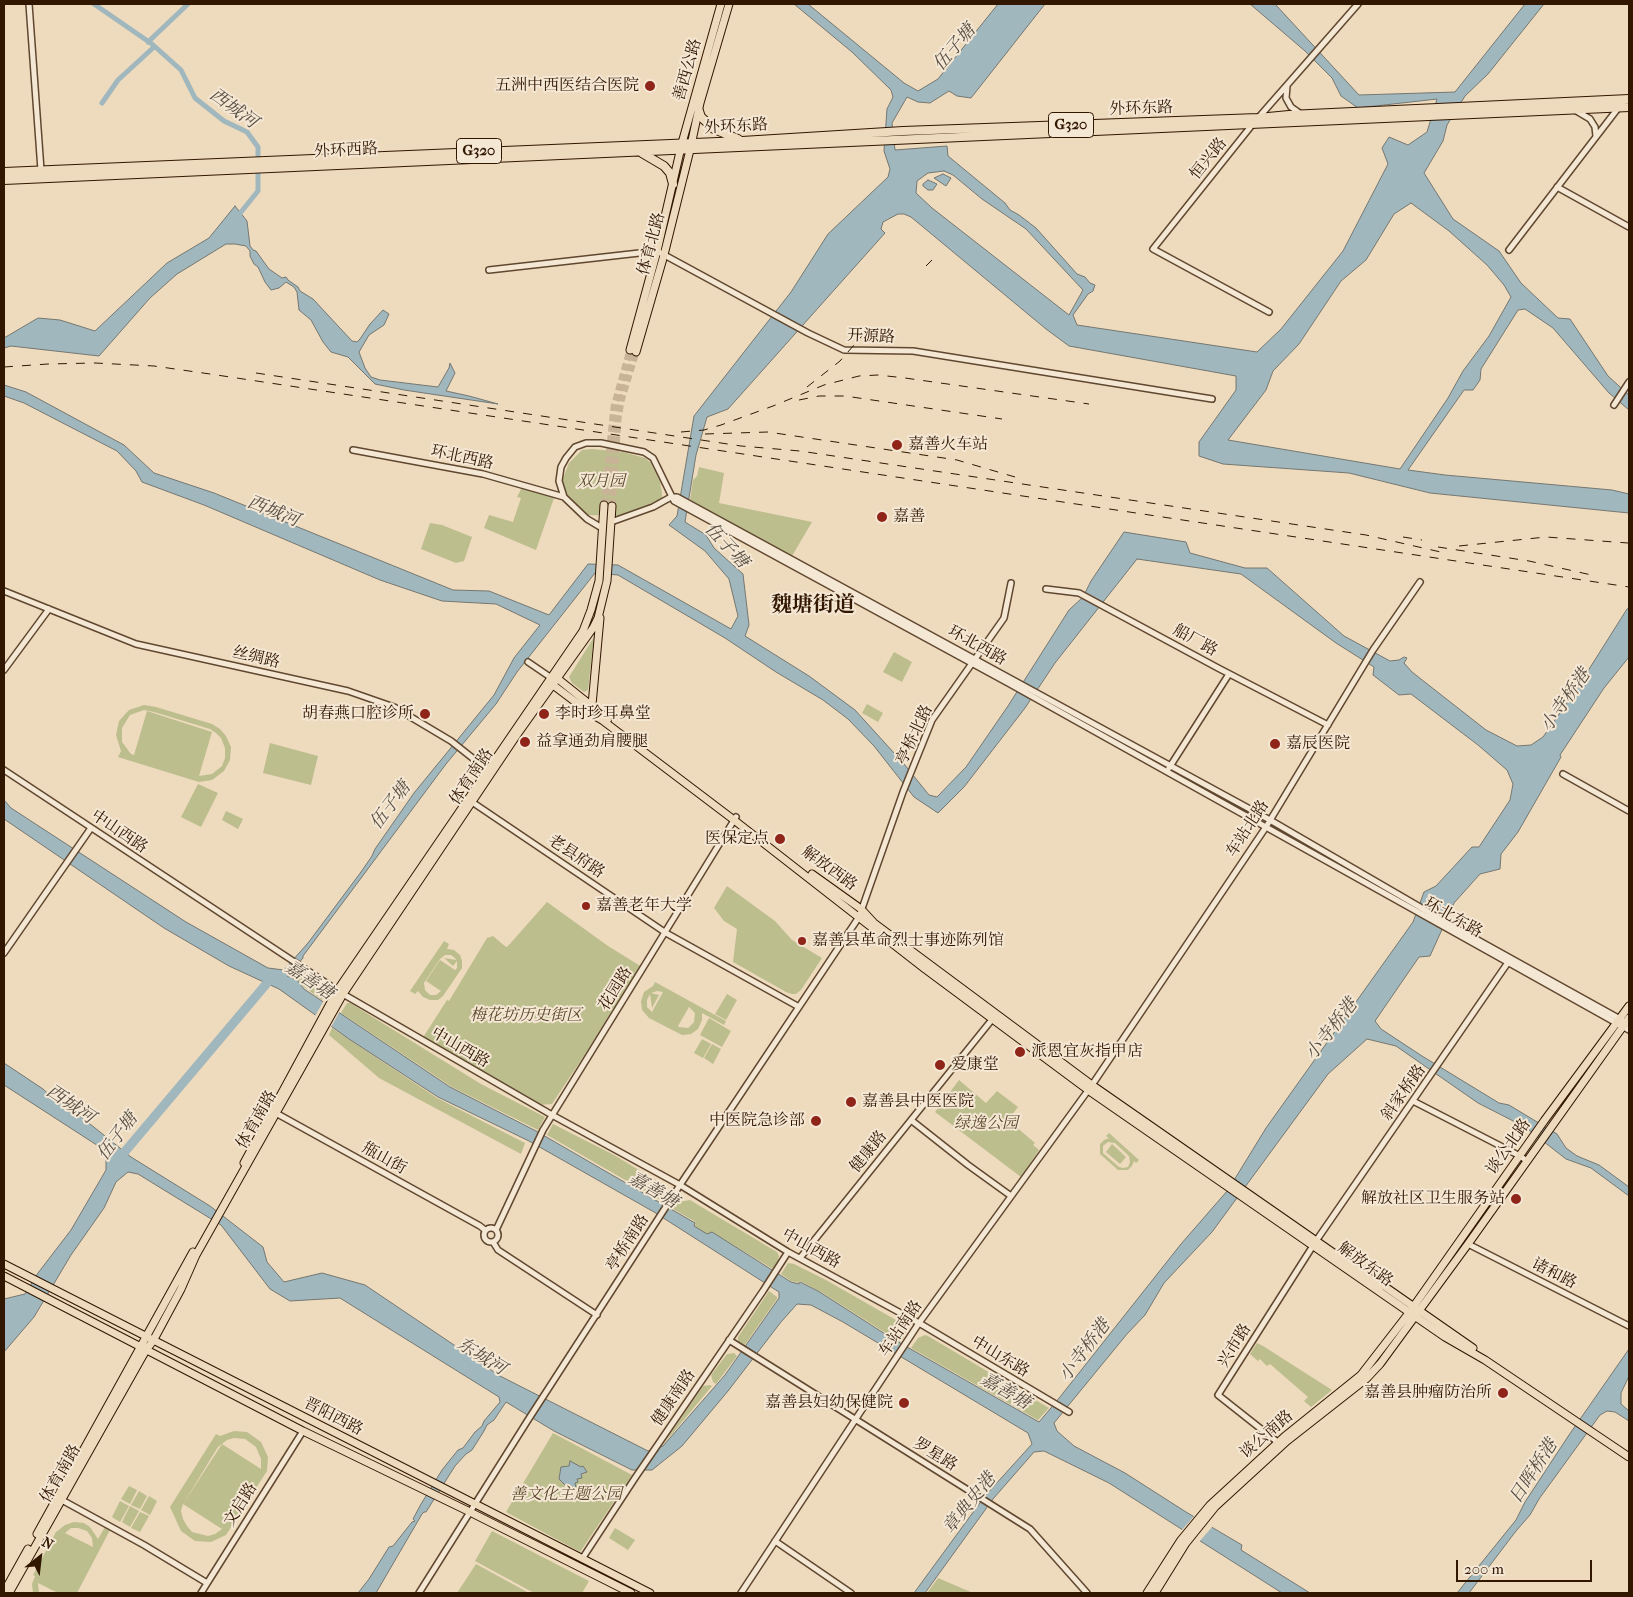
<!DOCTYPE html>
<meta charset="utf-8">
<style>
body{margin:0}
#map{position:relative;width:1633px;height:1597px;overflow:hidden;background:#eedabd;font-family:"IM FELL French Canon",serif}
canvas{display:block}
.frame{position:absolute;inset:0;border:5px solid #311600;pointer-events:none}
.north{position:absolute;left:15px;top:1532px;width:50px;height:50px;-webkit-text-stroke:4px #f4e7d4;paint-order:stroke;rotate:29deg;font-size:14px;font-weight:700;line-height:20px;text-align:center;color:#311600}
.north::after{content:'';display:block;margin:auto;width:18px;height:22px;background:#311600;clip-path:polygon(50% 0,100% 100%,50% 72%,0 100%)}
.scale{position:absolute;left:1456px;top:1560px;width:136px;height:22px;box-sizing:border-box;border:2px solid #311600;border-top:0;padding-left:6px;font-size:15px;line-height:18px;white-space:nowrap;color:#311600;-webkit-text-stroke:4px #f4e7d4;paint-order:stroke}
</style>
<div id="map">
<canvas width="1633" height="1597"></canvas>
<div class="frame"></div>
<div class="north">N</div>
<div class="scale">200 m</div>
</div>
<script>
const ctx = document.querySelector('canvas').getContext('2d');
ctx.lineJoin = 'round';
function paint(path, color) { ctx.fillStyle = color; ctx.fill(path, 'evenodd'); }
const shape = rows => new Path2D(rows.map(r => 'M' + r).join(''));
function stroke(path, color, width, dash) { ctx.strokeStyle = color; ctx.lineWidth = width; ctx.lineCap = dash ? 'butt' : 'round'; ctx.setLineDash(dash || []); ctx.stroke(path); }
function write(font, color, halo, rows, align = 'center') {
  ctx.font = font + ' "IM FELL French Canon","Noto Serif SC",serif'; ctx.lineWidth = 4; ctx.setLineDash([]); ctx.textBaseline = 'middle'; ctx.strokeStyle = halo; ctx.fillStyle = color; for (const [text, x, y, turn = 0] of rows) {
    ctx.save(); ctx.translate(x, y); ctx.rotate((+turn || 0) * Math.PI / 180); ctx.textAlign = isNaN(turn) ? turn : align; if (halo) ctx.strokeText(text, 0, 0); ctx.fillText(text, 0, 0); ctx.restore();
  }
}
const green = shape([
 [592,449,623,452,645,458,650,462,660,482,662,493,662,499,651,506,623,516,588,515,567,497,562,481,569,463,582,450],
 [699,467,724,473,719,503,812,522,792,556,690,500,693,480,697,476],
 [522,487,543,492,554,498,536,550,484,528,489,515,513,522,521,498,517,497],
 [430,523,442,525,472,537,464,561,456,563,421,549],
 [594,637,588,690,584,692,572,683,569,677],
 [894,652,912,662,902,682,883,672],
 [867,704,883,713,878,722,862,713],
 [144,705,156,707,212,724,220,729,226,736,231,747,230,760,224,771,212,780,199,782,118,757,121,751,116,735,119,721,129,710],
 [144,710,154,712,210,729,216,733,221,738,225,748,225,758,222,766,212,774,199,776,131,754,122,742,122,728,130,715],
 [147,711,212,732,199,776,134,755],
 [270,743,318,756,311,785,263,773],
 [198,784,218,793,201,827,181,817],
 [226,811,243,819,238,829,222,820],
 [727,886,775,921,792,940,822,958,801,990,796,994,792,994,786,992,733,962,737,929,724,921,714,908],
 [547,902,608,946,642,967,616,1007,614,1007,589,1048,552,1104,539,1105,422,1039,447,1000,449,1001,487,938,493,936,506,947,508,946],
 [444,941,449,944,447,949,454,950,460,955,462,961,462,968,443,996,438,1000,430,1000,423,997,418,991,415,994,410,991],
 [445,955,451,955,455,958,456,960,444,958,453,966,457,961,457,968,455,970,440,960,426,981,441,991,436,995,430,995,425,990,424,983,440,959],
 [294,967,325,988,327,992,322,1000,304,987,297,980,287,976],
 [655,982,726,1021,724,1025,702,1013,702,1020,698,1029,691,1034,682,1035,649,1018,642,1010,641,1001,644,992,653,986],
 [657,991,663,992,652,1012,647,1007,647,1000,650,994,652,1008,659,995,651,993],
 [689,1007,695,1013,694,1022,688,1028,679,1027,678,1026],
 [727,994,737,1000,726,1020,715,1014],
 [347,1003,350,1003,481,1084,545,1117,538,1130,452,1087,341,1013],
 [709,1018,731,1031,722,1047,700,1035],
 [332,1028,437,1098,525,1143,521,1154,379,1078,329,1035],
 [702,1039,711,1044,703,1058,694,1053],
 [712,1044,721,1049,713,1064,704,1058],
 [959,1080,986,1103,997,1091,1018,1107,1008,1120,1035,1143,1033,1145,1039,1150,1021,1177,935,1112],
 [553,1124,614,1155,667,1187,669,1197,665,1203,547,1135],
 [1109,1133,1139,1160,1136,1163,1134,1161,1132,1166,1128,1170,1118,1170,1100,1154,1100,1144,1104,1140,1109,1138,1106,1136],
 [1108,1142,1115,1143,1129,1156,1130,1162,1128,1167,1123,1168,1119,1167,1103,1153,1103,1146],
 [1112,1144,1126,1157,1120,1164,1106,1152],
 [690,1200,777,1252,779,1256,778,1261,773,1269,715,1234,707,1234,694,1226,696,1224,694,1221,673,1209,678,1202],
 [788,1263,794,1264,826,1280,903,1324,906,1333,900,1342,821,1292,800,1281,799,1283,791,1281,781,1274],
 [769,1291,777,1297,777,1299,744,1346,738,1342,738,1337],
 [925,1335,928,1336,1049,1408,1038,1420,911,1348,918,1338],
 [1257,1343,1263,1346,1332,1390,1311,1407,1304,1401,1308,1397,1270,1364,1267,1366,1260,1359,1258,1361,1250,1354],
 [734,1353,737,1356,716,1384,713,1382,711,1375,727,1354],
 [710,1385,712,1386,662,1446,703,1386],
 [234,1431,247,1432,261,1442,268,1457,267,1471,226,1535,211,1542,195,1541,181,1531,170,1507,216,1434,220,1436],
 [234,1438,245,1439,256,1447,261,1459,261,1469,222,1444,183,1504,218,1447,227,1440],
 [183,1504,222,1529,215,1534,208,1536,192,1532,187,1526,183,1519,181,1511],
 [553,1433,632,1475,580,1552,506,1512],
 [129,1486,137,1490,130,1504,121,1499],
 [139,1491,147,1496,140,1509,131,1505],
 [149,1496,157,1501,150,1515,141,1510],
 [120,1501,129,1506,120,1522,112,1517],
 [130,1506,139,1511,130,1527,122,1522],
 [140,1512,149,1516,140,1532,131,1528],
 [74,1522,84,1523,90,1527,98,1539,105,1527,110,1530,77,1593,58,1593,38,1583,39,1593,33,1593,32,1584,35,1576,33,1575,56,1532,65,1525],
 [71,1528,78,1528,87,1531,92,1538,93,1547,65,1533],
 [615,1528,635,1540,628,1550,609,1538],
 [492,1531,589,1581,582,1593,534,1593,475,1561],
 [476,1564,529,1593,457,1593],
 [938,1578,973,1593,927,1593]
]);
const water = shape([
 [794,4,808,4,904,83,918,91,938,79,998,4,1045,4,971,98,957,96,949,91,930,103,918,102,907,97,892,123,895,150,947,146,948,156,1005,203,1010,210,1019,215,1036,228,1077,274,1085,277,1090,283,1095,285,1093,291,1088,294,1073,315,1077,325,1257,352,1281,329,1343,251,1388,164,1382,148,1389,137,1408,145,1427,132,1437,99,1358,108,1341,96,1332,78,1305,51,1250,4,1275,4,1359,95,1455,92,1525,4,1544,4,1488,74,1465,96,1447,125,1443,141,1424,173,1453,219,1499,251,1521,283,1558,318,1570,319,1608,376,1629,395,1629,410,1609,393,1553,328,1525,309,1518,310,1481,369,1480,380,1473,390,1464,390,1408,470,1445,475,1612,490,1629,494,1629,513,1430,493,1349,473,1223,464,1199,456,1199,442,1236,390,1236,376,1069,346,1046,329,911,217,904,214,898,214,883,222,881,229,885,233,728,409,707,417,696,455,685,522,706,535,714,548,743,574,749,625,745,636,809,676,855,710,904,764,929,795,937,797,966,767,1008,706,1069,610,1083,597,1091,581,1124,532,1186,542,1190,553,1245,568,1267,568,1344,636,1390,661,1399,660,1404,657,1407,658,1404,663,1412,672,1486,730,1517,746,1531,745,1543,737,1574,693,1627,609,1629,608,1629,657,1604,688,1560,755,1561,757,1518,832,1501,854,1500,869,1480,874,1454,903,1430,956,1419,957,1375,1021,1381,1029,1422,1056,1499,1103,1509,1105,1557,1134,1566,1148,1577,1156,1599,1165,1629,1187,1629,1196,1591,1168,1566,1159,1525,1127,1478,1103,1396,1046,1367,1039,1328,1074,1212,1232,1164,1283,1145,1315,1127,1334,1054,1423,1057,1431,1074,1446,1125,1473,1186,1512,1242,1545,1241,1550,1310,1593,1282,1593,1109,1483,1044,1451,1034,1452,993,1499,925,1593,914,1593,985,1496,1032,1444,1028,1433,843,1322,811,1305,797,1304,781,1322,728,1391,682,1446,652,1470,632,1470,554,1431,506,1402,494,1420,487,1425,484,1431,472,1450,466,1454,455,1466,426,1512,424,1512,422,1514,376,1593,358,1593,369,1579,389,1547,393,1546,412,1522,415,1521,413,1519,421,1504,442,1470,458,1450,463,1448,475,1432,482,1426,484,1421,500,1402,499,1397,340,1298,290,1301,270,1289,221,1225,138,1174,128,1172,116,1182,104,1208,71,1255,34,1317,4,1352,4,1299,25,1294,38,1273,71,1230,106,1170,106,1151,4,1085,4,1063,43,1089,55,1100,68,1108,69,1107,131,1157,210,1206,263,1247,267,1262,284,1282,322,1273,365,1285,500,1376,648,1451,663,1446,725,1375,779,1298,779,1292,654,1212,529,1141,438,1097,349,1039,279,989,229,966,164,928,4,819,4,800,11,808,186,922,268,968,284,970,308,943,361,872,372,856,375,849,414,793,494,695,514,658,540,625,496,604,442,601,380,580,204,505,142,482,136,471,117,451,24,403,4,396,4,385,26,392,124,445,154,473,214,493,453,590,489,591,549,615,588,564,618,565,731,629,738,616,729,579,705,551,669,525,677,516,694,416,791,292,828,234,888,177,890,169,884,151,887,109,893,97,891,90,852,52,794,4],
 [944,171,953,175,982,199,1026,229,1083,290,1069,315,932,208,916,193,917,181,928,173,944,171],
 [1411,203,1449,231,1487,265,1504,285,1511,297,1489,336,1463,371,1448,398,1400,469,1228,440,1266,390,1273,371,1299,344,1341,281,1366,260,1394,214,1411,203],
 [1137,559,1241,574,1336,643,1374,667,1373,675,1399,695,1411,694,1478,745,1507,770,1513,784,1510,800,1479,847,1472,847,1436,886,1424,892,1413,922,1266,1128,1228,1190,1181,1244,1056,1402,1039,1422,893,1339,818,1291,800,1282,799,1284,791,1282,712,1232,707,1234,694,1226,695,1223,536,1131,450,1087,304,989,297,980,287,976,303,958,303,956,446,764,496,704,517,672,595,573,618,575,725,638,776,672,823,700,848,719,874,746,914,797,938,813,964,787,1025,708,1055,663,1137,559],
 [943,174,951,178,946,186,934,178,943,174],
 [928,180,937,184,933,190,928,190,923,186,923,184,928,180],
 [235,206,247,221,250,246,253,250,256,251,269,269,282,278,286,277,288,280,298,287,300,291,313,299,352,341,357,342,360,339,370,324,383,310,389,314,384,325,369,335,359,352,365,368,371,377,380,380,438,387,449,368,450,363,455,373,446,391,469,396,498,404,404,390,375,384,348,357,331,352,323,342,311,320,299,310,297,292,294,287,286,282,279,288,271,290,265,282,258,267,254,264,250,256,250,251,246,246,235,244,226,244,177,274,150,298,99,356,11,346,4,348,4,338,38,318,60,320,95,331,167,263,209,238,235,206],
 [1629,1349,1629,1376,1621,1393,1621,1404,1629,1411,1629,1421,1615,1412,1607,1411,1600,1415,1539,1499,1530,1515,1516,1531,1469,1593,1457,1593,1516,1520,1525,1502,1569,1435,1629,1349],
 [570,1461,581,1467,583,1466,587,1472,581,1474,582,1478,577,1479,578,1482,575,1483,576,1487,569,1487,565,1485,559,1479,561,1467,569,1466,570,1461]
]);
const pier = shape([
 [324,1000,340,1011,330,1029,314,1018],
 [1195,1515,1213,1526,1199,1542,1181,1531]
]);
const canal = shape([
 [94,4,152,44,181,70,195,98,224,121,247,132,258,147,258,191,237,217],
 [148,42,188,4],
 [102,103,118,80,154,47]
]);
const river = shape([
 [117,1161,273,976]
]);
const majorTunnel = shape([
 [604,505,614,407,630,350],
 [612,506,618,419,621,401,636,352]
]);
const minor = shape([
 [29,4,41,170],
 [1287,86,1286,98,1291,107,1301,114],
 [1575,110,1590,119,1595,127,1596,136],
 [1557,187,1629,227],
 [1509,250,1619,107],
 [489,270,657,251,808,333,844,350,913,351,1212,399],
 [1269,312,1153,249,1252,125,1358,4],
 [1614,405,1629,382],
 [353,450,483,474,564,497],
 [611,522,653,507,671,497,677,497,1270,820,1456,928,1629,1024],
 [602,528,587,519,564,497,559,481,561,467,566,458,575,447,586,443,601,443,644,452,653,458,674,501,1010,684,1629,1030],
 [1046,589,1079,593,1218,668,1328,725],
 [4,591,136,644,348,691,394,707,451,741,489,771],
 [528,662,550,677],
 [4,670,49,609],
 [1169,768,1229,674],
 [4,770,343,994,552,1115,680,1185,788,1252,919,1323,1069,1412],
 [1563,774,1629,811],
 [472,802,666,933,799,1007],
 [4,953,91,828],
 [1413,1101,1520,1156,1527,1161],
 [274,1112,480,1226,485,1230],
 [911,1120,968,1165,1011,1196],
 '484 1235a7 7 0 1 1 14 0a7 7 0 1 1-14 0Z',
 [496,1230,543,1130,736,817],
 [493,1242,498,1250,597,1315],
 [1468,1244,1629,1326],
 [800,1258,994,1017],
 [729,1340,1030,1529,1087,1593],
 [1280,1444,1218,1395,1316,1241,1509,961],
 [60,1499,144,1545,207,1583],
 [775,1541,851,1593],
 [582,1559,635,1478,763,1291,788,1252],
 [201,1593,303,1431],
 [419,1593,528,1420,680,1185,859,917,903,792,932,720,1004,618,1011,583],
 [741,1593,919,1323,1092,1085,1266,827,1373,650,1420,582]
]);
const major = shape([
 [630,350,657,251,682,143,721,4],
 [636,352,664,255,690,150,700,103,729,4],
 [550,677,553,685,590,713,602,720,734,820,925,969,1088,1090,1445,1337,1485,1360,1629,1457],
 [550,677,558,679,608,719],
 [592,705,600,618],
 [812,874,861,909,874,923,1092,1085,1374,1281,1384,1286,1473,1348],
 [244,1163,337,991,583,631,591,610,599,581,604,505],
 [4,1264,650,1593],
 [4,1276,303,1431,470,1512,631,1593],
 [37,1534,193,1252],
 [4,1592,28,1549],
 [9,1593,146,1350,153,1341,181,1289,196,1255,343,994,516,736,593,628,598,618,607,581,612,506],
 [1147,1593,1181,1540,1210,1505,1284,1437,1361,1375,1409,1313,1544,1121,1629,1006],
 [1155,1593,1186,1543,1215,1507,1287,1441,1366,1379,1380,1364,1468,1244,1629,1018]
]);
const highway = shape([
 [699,111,701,117,714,129,738,139],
 [642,153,664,166,670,173,673,184],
 [4,172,742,141,903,131,1258,118,1289,115,1629,99],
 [4,180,1629,107]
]);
const rail = shape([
 [926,266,932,260],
 [4,367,48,364,95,363,154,366,210,374,1629,587],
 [256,373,741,446,800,451,1366,535,1445,553],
 [807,387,840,361,862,336],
 [799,400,819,396,845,396,1002,419],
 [681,432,704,430,721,425,773,406,824,385,859,376,878,375,905,378,1089,404],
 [705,434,768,432,957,460,1015,477],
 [1403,537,1422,540],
 [1459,546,1546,537,1628,543],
 [1438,547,1529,561,1596,576]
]);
const markers = [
 [650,86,6,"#8f2418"],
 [897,445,6,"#8f2418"],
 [882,517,6,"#8f2418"],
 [425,714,6,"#8f2418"],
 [544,714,6,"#8f2418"],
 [525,742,6,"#8f2418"],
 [1275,744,6,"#8f2418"],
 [780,839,6,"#8f2418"],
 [586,906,5,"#8f2418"],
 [802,941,5,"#8f2418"],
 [1020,1052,6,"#8f2418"],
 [940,1065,6,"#8f2418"],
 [851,1102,6,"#8f2418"],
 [816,1121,6,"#8f2418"],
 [1516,1199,6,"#8f2418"],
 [1503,1393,6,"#8f2418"],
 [904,1403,6,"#8f2418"]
];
const shields = [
 [1071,125,45],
 [479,151,45]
];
const shieldNames = [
 ["G320",1071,125],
 ["G320",479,151]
];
const streetNames = [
 ["善西公路",688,70,-74],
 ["外环东路",1141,109,-2],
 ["外环东路",736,127,-3],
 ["外环西路",346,151,-3],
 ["恒兴路",1209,159,-51],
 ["体育北路",652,244,-75],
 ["开源路",871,337,3],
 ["环北西路",462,458,12],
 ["船厂路",1195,641,29],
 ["环北西路",977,646,29],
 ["丝绸路",256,658,13],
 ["亭桥北路",915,735,-65],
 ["体育南路",472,777,-56],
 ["车站北路",1248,829,-57],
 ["中山西路",119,832,34],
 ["老县府路",576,857,34],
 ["解放西路",829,869,36],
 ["环北东路",1453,918,30],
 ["花园路",616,989,-58],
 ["中山西路",460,1048,30],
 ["斜家桥路",1404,1093,-55],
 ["体育南路",257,1120,-60],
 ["谈公北路",1509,1147,-55],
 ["健康路",869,1152,-51],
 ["甁山街",384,1159,29],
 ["亭桥南路",628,1243,-57],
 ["中山西路",811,1249,29],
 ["解放东路",1365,1265,36],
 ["诸和路",1554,1274,27],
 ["车站南路",901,1329,-56],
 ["兴市路",1235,1346,-58],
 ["中山东路",1000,1357,31],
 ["健康南路",674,1398,-56],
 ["晋阳西路",333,1417,27],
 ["谈公南路",1267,1435,-41],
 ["罗星路",935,1455,32],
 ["体育南路",61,1474,-60],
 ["文启路",241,1505,-58]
];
const poiNames = [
 ["五洲中西医结合医院",639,86,"right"],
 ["嘉善火车站",908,445],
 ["嘉善",893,517],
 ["胡春燕口腔诊所",414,714,"right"],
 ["李时珍耳鼻堂",555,714],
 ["益拿通劲肩腰腿",536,742],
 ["嘉辰医院",1286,744],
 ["医保定点",769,839,"right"],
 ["嘉善老年大学",596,906],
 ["嘉善县革命烈士事迹陈列馆",812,941],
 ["派恩宜灰指甲店",1031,1052],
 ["爱康堂",951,1065],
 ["嘉善县中医医院",862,1102],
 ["中医院急诊部",805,1121,"right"],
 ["解放社区卫生服务站",1505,1199,"right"],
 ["嘉善县肿瘤防治所",1492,1393,"right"],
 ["嘉善县妇幼保健院",893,1403,"right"]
];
const parkNames = [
 ["双月园",601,482],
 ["梅花坊历史街区",526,1016],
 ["绿逸公园",986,1124],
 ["善文化主题公园",566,1495]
];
const waterNames = [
 ["伍子塘",955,48,-50],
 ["西城河",233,109,36],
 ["西城河",273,512,22],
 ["伍子塘",726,546,47],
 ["小寺桥港",1566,701,-55],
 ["伍子塘",391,806,-53],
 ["嘉善塘",309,981,34],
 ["小寺桥港",1332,1030,-52],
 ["西城河",70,1105,34],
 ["伍子塘",118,1137,-53],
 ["嘉善塘",653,1191,30],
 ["小寺桥港",1085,1351,-53],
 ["东城河",481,1357,32],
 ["嘉善塘",1005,1392,30],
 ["日晖桥港",1534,1472,-57],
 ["章典史港",970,1504,-51]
];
const districtNames = [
 ["魏塘街道",813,606]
];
paint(green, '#bdbe8e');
paint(water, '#a0b7bd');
stroke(water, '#747771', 1);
paint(pier, '#eedabd');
stroke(canal, '#a0b7bd', 5);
stroke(river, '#a0b7bd', 9);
stroke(majorTunnel, '#c8b397', 7, [7, 3.5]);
stroke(minor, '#60472f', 8);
stroke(major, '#311600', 9);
stroke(highway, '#311600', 10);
stroke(minor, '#f4e7d4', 5);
stroke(major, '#eedabd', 7);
stroke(highway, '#eedabd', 8);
stroke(rail, '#311600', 1, [9, 9]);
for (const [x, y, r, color] of markers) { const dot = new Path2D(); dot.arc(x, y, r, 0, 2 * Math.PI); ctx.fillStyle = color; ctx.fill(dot); stroke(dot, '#f4e7d4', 2); }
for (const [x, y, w] of shields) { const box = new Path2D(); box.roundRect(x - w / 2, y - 12.5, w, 25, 4); ctx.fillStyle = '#f4e7d4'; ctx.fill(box); stroke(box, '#311600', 1); }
write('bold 15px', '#311600', null, shieldNames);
write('16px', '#311600', '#f4e7d4', streetNames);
write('16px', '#311600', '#f4e7d4', poiNames, 'left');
write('italic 16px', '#5b482b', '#f4e7d4', parkNames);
write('italic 18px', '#584e42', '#f4e7d4', waterNames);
write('bold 21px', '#311600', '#f4e7d4', districtNames);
</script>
